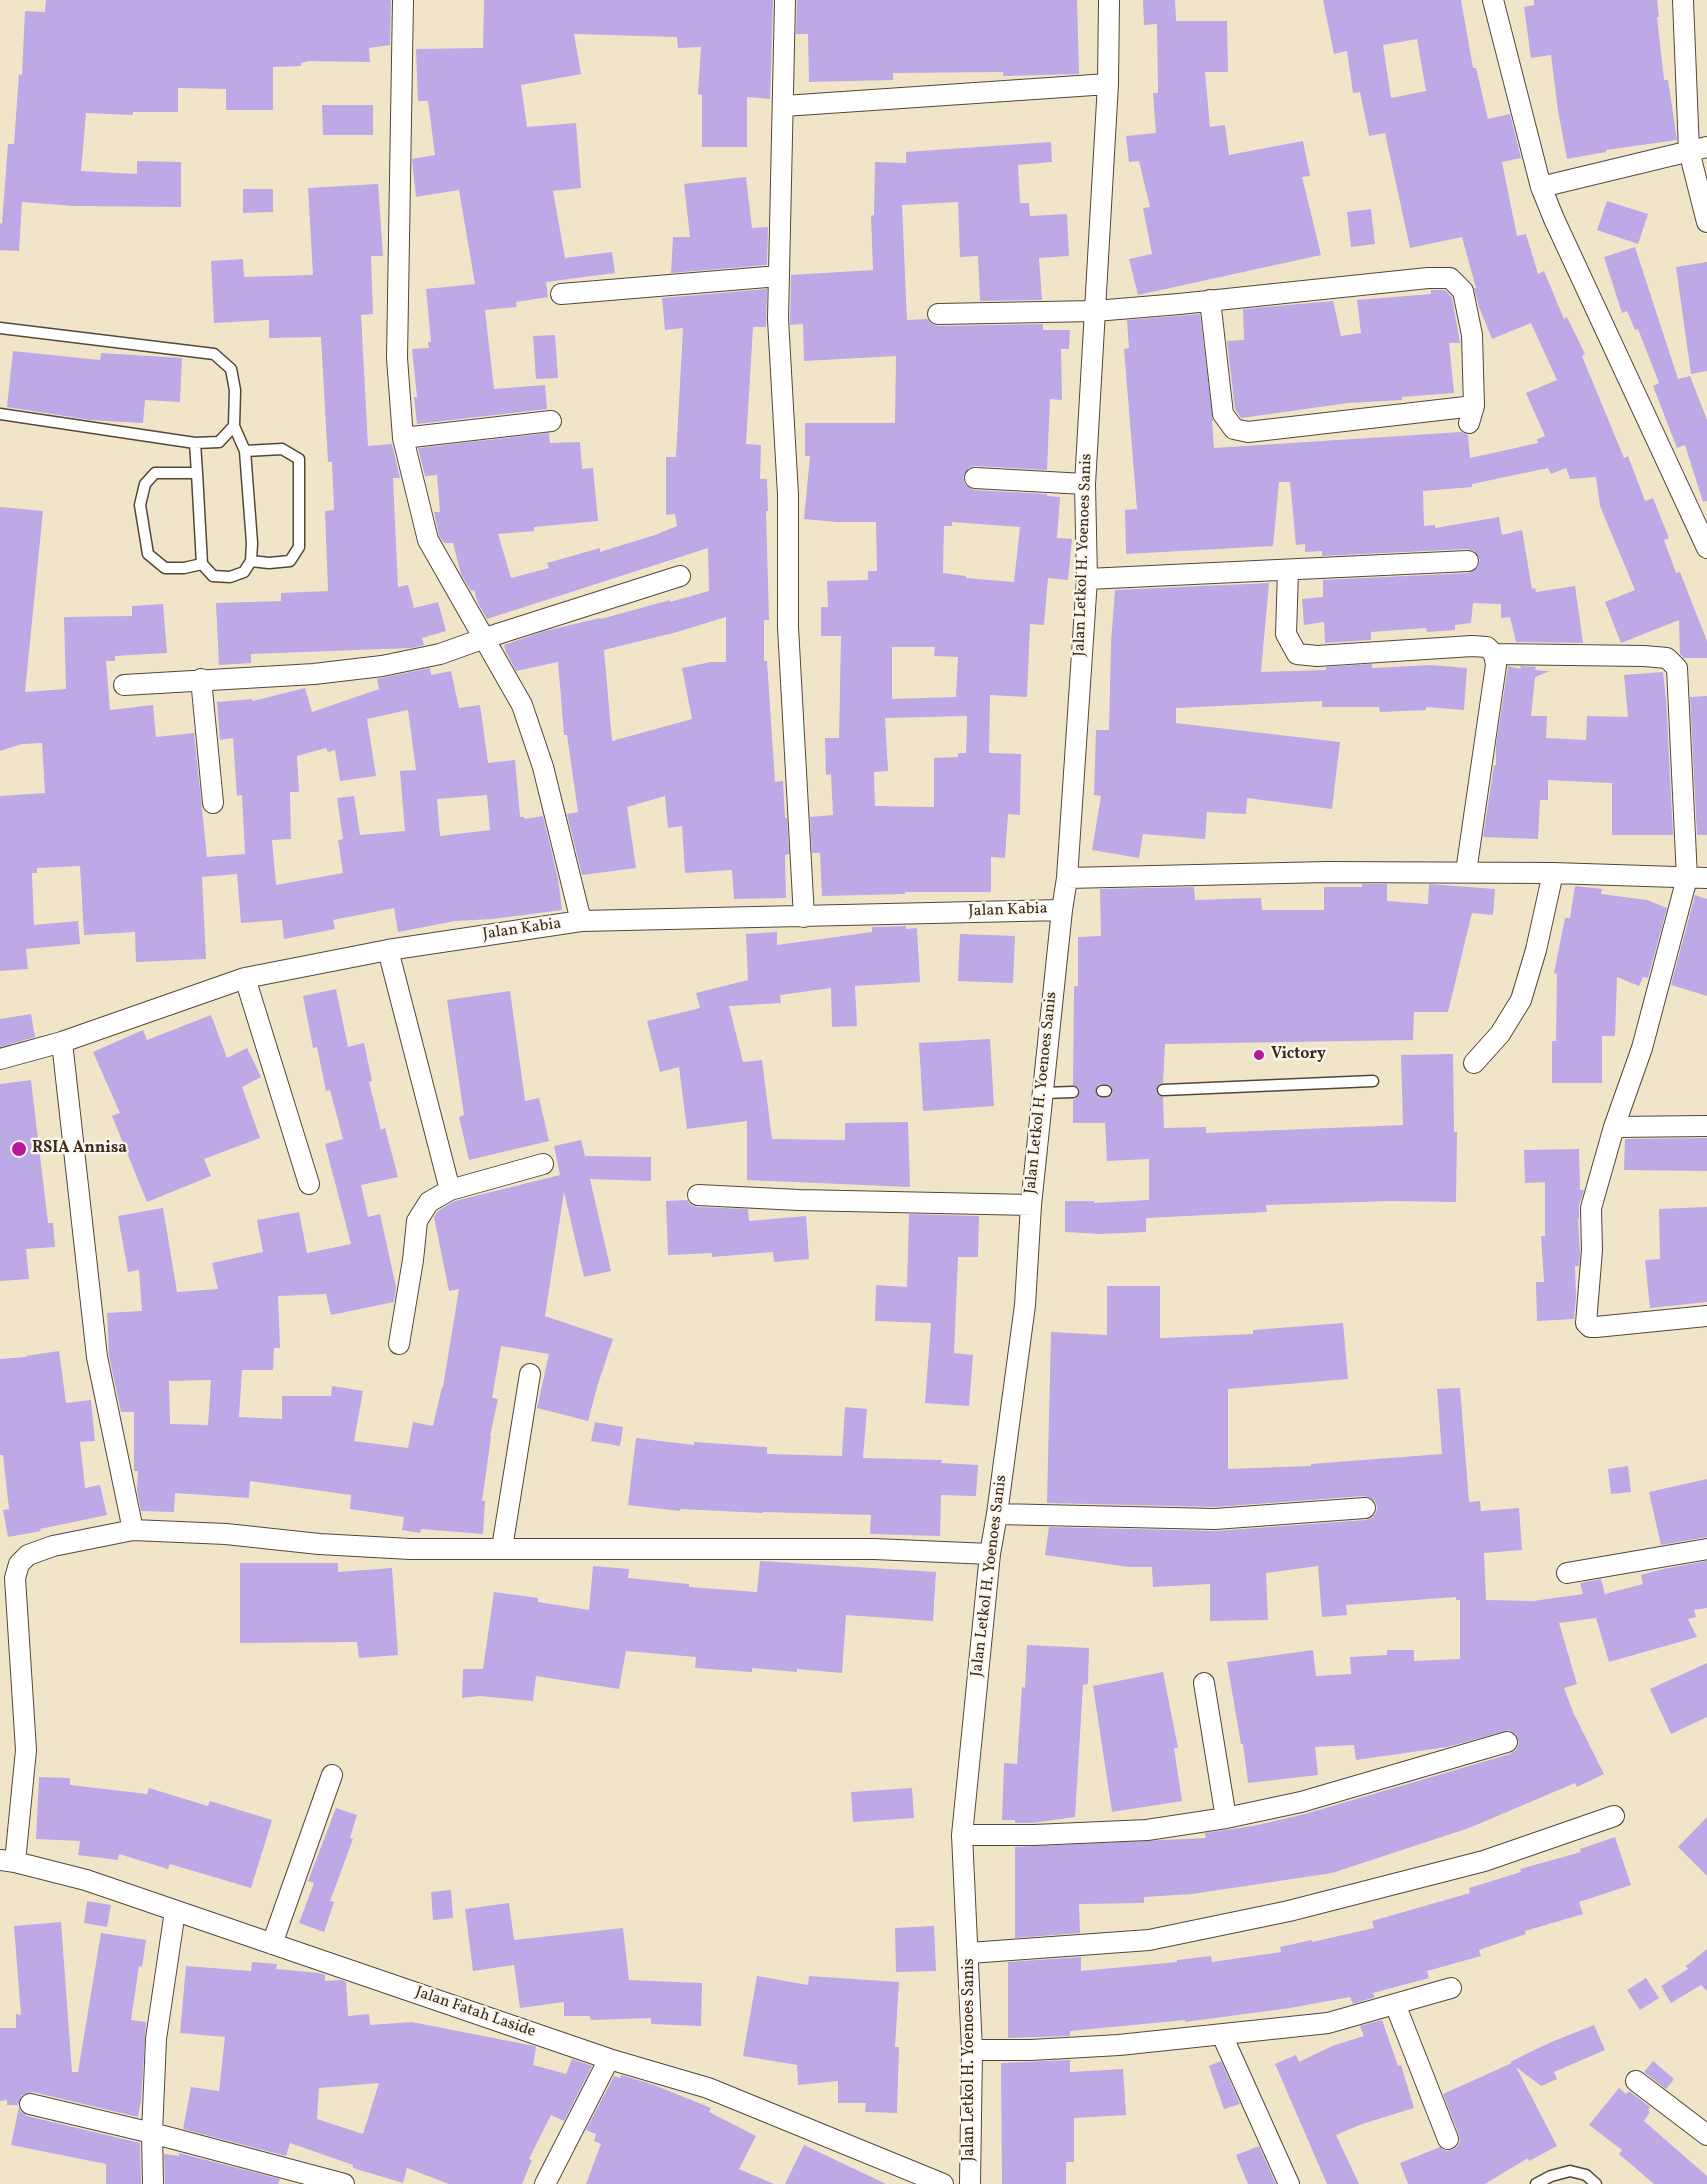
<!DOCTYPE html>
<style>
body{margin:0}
canvas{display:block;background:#f1e5c9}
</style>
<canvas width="1707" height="2184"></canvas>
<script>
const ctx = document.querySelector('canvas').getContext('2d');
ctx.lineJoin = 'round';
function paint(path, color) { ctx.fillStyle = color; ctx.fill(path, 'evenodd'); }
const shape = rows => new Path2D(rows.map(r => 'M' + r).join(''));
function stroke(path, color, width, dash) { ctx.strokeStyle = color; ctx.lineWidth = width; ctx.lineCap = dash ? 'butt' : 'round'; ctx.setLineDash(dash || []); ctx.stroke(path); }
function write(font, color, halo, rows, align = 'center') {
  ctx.font = font + ' Vollkorn,serif'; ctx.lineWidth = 4.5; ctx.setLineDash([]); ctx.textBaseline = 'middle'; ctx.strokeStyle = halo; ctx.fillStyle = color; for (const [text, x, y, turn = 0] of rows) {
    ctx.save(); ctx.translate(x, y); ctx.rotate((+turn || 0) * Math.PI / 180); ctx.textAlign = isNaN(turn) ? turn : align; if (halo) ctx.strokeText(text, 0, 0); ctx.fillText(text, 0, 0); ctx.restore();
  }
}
const building = shape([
 [46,0,391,0,390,45,369,48,370,62,309,61,301,63,301,66,273,67,273,110,226,110,226,89,178,88,178,112,133,112,133,115,86,113,81,171,137,174,137,161,181,162,181,207,75,206,22,202,19,251,0,250,0,223,2,224,8,144,14,144,19,74,22,75,25,11,45,12],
 [484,0,773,0,770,99,747,97,747,147,702,147,702,95,698,94,701,47,678,48,677,37,574,34,581,74,521,85,527,127,576,123,581,188,553,191,565,258,612,252,615,273,546,282,548,297,516,302,517,307,485,310,494,389,545,385,547,409,417,424,414,397,417,397,412,349,429,348,428,342,431,342,426,289,475,284,459,190,416,197,412,159,435,155,428,101,418,101,416,49,483,48],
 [797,0,1077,0,1079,74,1003,76,1003,72,893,73,893,80,809,82,808,34,796,34],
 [1143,0,1175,0,1176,21,1227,21,1228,72,1205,72,1210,127,1225,125,1229,155,1303,141,1310,176,1302,177,1321,255,1138,295,1129,259,1152,254,1143,208,1150,207,1139,161,1129,162,1126,136,1156,133,1153,93,1158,93,1157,24,1144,25],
 [1323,0,1461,0,1473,68,1476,68,1488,119,1510,114,1521,158,1502,162,1517,236,1526,234,1538,274,1544,271,1564,319,1567,317,1585,354,1582,356,1624,458,1628,456,1645,501,1653,498,1669,538,1664,540,1676,573,1680,572,1707,641,1707,658,1684,658,1680,654,1679,620,1621,643,1605,602,1635,590,1600,506,1596,477,1570,479,1566,468,1551,474,1548,468,1472,484,1472,487,1423,491,1424,526,1435,525,1435,528,1499,517,1502,535,1522,530,1532,589,1535,588,1536,592,1575,586,1583,643,1516,642,1510,617,1501,618,1501,604,1473,603,1471,623,1455,625,1455,630,1427,632,1426,628,1371,632,1371,640,1325,643,1324,622,1304,625,1302,599,1323,597,1323,580,1469,573,1478,567,1480,560,1474,551,1467,549,1322,556,1322,551,1305,552,1305,544,1296,545,1290,482,1279,482,1273,546,1126,554,1125,510,1137,509,1124,349,1129,348,1127,320,1200,314,1213,421,1212,421,1214,448,1461,432,1468,435,1470,458,1538,443,1537,439,1545,436,1526,393,1557,380,1531,323,1492,339,1479,307,1474,288,1476,288,1462,237,1410,248,1385,133,1369,136,1360,92,1353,93,1347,51,1334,54],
 [1417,39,1426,91,1391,98,1383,45],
 [1534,0,1657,0,1659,17,1657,17,1664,80,1668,80,1677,140,1606,150,1606,152,1567,159,1558,111,1551,55,1531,58,1524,7,1534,5],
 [322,105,373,105,373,135,323,135],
 [1051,142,1052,162,1018,165,1020,203,1029,203,1030,216,1067,214,1069,256,1039,258,1042,300,980,301,978,256,960,257,958,202,902,205,907,320,927,319,932,324,938,326,1043,324,1043,330,1070,330,1069,349,1061,349,1062,400,1050,399,1047,470,975,466,969,468,963,477,965,484,974,490,1047,494,1047,496,1060,497,1057,538,1072,539,1068,580,1048,578,1044,625,1030,624,1027,697,990,695,989,753,1021,754,1020,815,1008,814,1005,858,991,857,991,892,905,892,905,894,822,896,820,853,812,853,810,817,833,815,831,774,826,775,825,738,839,738,841,636,821,636,821,607,828,607,827,581,868,580,868,571,877,571,876,522,837,522,804,519,810,456,805,456,805,423,895,423,896,356,804,361,803,324,790,325,791,275,873,270,871,216,874,215,875,162,906,163,906,152],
 [952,522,1020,527,1014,582,966,578,966,576,943,573,944,526,952,526],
 [892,647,935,647,934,656,958,657,956,697,892,699],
 [967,716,966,753,958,753,958,757,934,758,934,807,875,806,874,772,888,771,885,718],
 [746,177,752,228,768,227,767,265,671,273,673,237,690,237,684,184],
 [378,184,383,256,371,256,373,314,361,315,368,446,392,444,400,478,393,478,398,587,408,585,414,608,438,602,446,631,422,638,424,645,411,648,251,654,251,663,219,665,216,603,281,601,281,593,328,591,325,511,334,510,332,462,328,462,321,337,269,338,269,320,214,323,211,261,243,259,244,277,313,275,308,188],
 [243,189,273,189,273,212,243,213],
 [1607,201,1648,214,1638,244,1597,230],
 [1371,209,1375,244,1351,247,1347,212],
 [1635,247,1678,379,1690,376,1707,420,1707,501,1703,502,1685,445,1677,448,1653,386,1659,383,1638,329,1635,330,1627,311,1622,313,1604,257],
 [1707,262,1707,371,1691,374,1676,267],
 [767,289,766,327,753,327,746,444,761,445,760,479,767,479,768,511,766,511,769,620,764,620,764,661,767,661,775,782,783,781,785,818,787,818,789,854,785,855,786,898,734,899,732,870,685,873,682,826,668,828,665,796,627,807,636,868,582,875,567,814,578,812,567,735,564,735,558,662,516,671,506,652,504,645,545,631,600,618,601,619,670,600,670,602,709,591,708,548,487,619,478,603,474,590,471,591,461,574,453,543,444,543,439,536,434,512,440,512,437,475,425,476,418,448,549,433,550,443,580,442,582,469,593,468,598,521,534,527,534,531,498,534,511,578,549,568,547,563,600,548,600,552,655,535,677,526,675,514,666,515,666,457,676,457,683,328,665,330,662,298],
 [726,617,726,662,711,662,682,668,692,719,612,741,604,650,677,632],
 [1431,290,1445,290,1452,297,1460,343,1449,343,1454,393,1402,397,1402,400,1348,403,1241,418,1235,409,1227,341,1244,340,1243,309,1333,301,1341,336,1361,333,1357,300,1431,294],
 [555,335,558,378,536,379,533,336],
 [13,351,100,360,101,353,182,358,180,402,145,400,143,423,90,420,7,407],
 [0,507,43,511,25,692,66,689,64,617,132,616,132,606,163,604,167,653,115,656,115,661,106,661,110,710,153,705,156,737,194,733,207,857,245,854,242,795,237,796,233,738,220,740,217,702,252,699,253,701,305,688,312,712,379,689,377,679,430,668,431,675,451,671,459,708,480,705,488,763,515,760,520,817,524,817,525,819,543,816,558,879,562,910,493,919,455,921,398,932,394,908,333,920,335,929,284,939,282,920,241,923,237,874,202,877,206,959,136,962,135,932,84,935,80,866,37,868,37,873,32,873,34,925,78,921,80,944,26,949,28,969,0,971,0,796,45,793,42,743,22,744,0,751],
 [408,710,416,770,400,771,405,831,360,835,354,796,337,798,343,839,338,840,343,873,276,885,272,840,291,839,290,792,299,792,297,756,326,748,328,752,335,750,340,781,376,776,367,719],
 [487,795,490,830,440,836,437,799],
 [1269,583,1261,672,1326,670,1326,667,1372,664,1372,668,1431,665,1467,668,1464,710,1426,707,1426,710,1380,712,1379,707,1322,707,1322,701,1176,708,1176,723,1340,742,1332,809,1247,798,1246,814,1207,812,1205,839,1143,834,1139,858,1092,850,1101,796,1094,795,1096,730,1109,730,1111,643,1115,590],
 [1508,666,1521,669,1520,666,1536,667,1535,670,1550,671,1535,677,1531,716,1547,716,1546,738,1586,740,1587,716,1628,717,1624,675,1663,672,1666,698,1673,835,1612,835,1612,783,1548,780,1548,800,1540,800,1538,839,1483,837,1494,765,1496,765,1496,745],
 [1707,696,1707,835,1697,835,1690,697],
 [1362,884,1387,884,1387,901,1428,904,1429,884,1495,889,1493,915,1472,913,1448,1012,1414,1012,1413,1040,1165,1044,1163,1083,1159,1084,1156,1090,1157,1094,1163,1097,1164,1128,1206,1127,1206,1133,1403,1125,1401,1055,1453,1054,1454,1132,1457,1132,1456,1202,1390,1201,1266,1205,1267,1212,1146,1218,1146,1232,1102,1234,1065,1232,1065,1201,1094,1201,1094,1203,1149,1200,1149,1159,1107,1161,1105,1123,1073,1123,1073,1100,1077,1098,1080,1092,1079,1088,1073,1085,1074,986,1078,986,1078,937,1101,936,1100,889,1194,887,1195,900,1261,898,1262,910,1324,910,1324,887,1362,887],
 [1099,1084,1110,1085,1113,1090,1112,1095,1107,1098,1098,1097,1095,1090],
 [1575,886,1602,889,1601,894,1647,900,1667,908,1648,978,1643,977,1639,986,1617,977,1615,1036,1602,1036,1602,1083,1552,1083,1552,1041,1556,1041,1557,974,1554,973,1565,918,1570,918],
 [1695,895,1707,899,1707,996,1671,985],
 [906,926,906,929,917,928,920,982,855,986,857,1026,832,1027,831,988,780,995,781,1003,729,1006,743,1062,762,1060,772,1139,845,1140,845,1123,908,1122,910,1187,747,1180,747,1121,687,1129,679,1067,660,1072,647,1021,700,1008,696,993,748,980,746,934,777,932,777,945,872,932,872,927],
 [960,934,1015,936,1013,983,958,981],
 [336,989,348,1047,364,1043,372,1081,369,1082,381,1130,385,1128,398,1177,361,1185,368,1217,380,1214,396,1287,394,1302,331,1315,326,1294,278,1296,280,1348,274,1348,273,1370,242,1370,239,1417,282,1419,282,1396,331,1396,332,1386,363,1391,354,1441,408,1448,413,1422,433,1426,442,1387,443,1387,459,1289,449,1291,434,1217,438,1211,455,1201,560,1175,554,1146,581,1140,585,1156,651,1157,651,1181,590,1179,611,1271,584,1277,564,1192,545,1316,613,1339,597,1387,588,1421,537,1408,549,1354,501,1346,492,1398,498,1399,490,1436,491,1437,482,1501,485,1501,483,1534,421,1529,420,1533,402,1530,404,1517,350,1509,351,1495,250,1481,249,1498,175,1493,174,1512,141,1511,137,1490,138,1471,134,1471,134,1412,121,1412,109,1356,107,1313,142,1311,139,1270,128,1272,118,1216,163,1208,177,1292,218,1289,212,1263,263,1252,257,1220,299,1212,307,1253,351,1244,325,1144,343,1139,330,1090,326,1091,317,1047,313,1048,303,996],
 [211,1380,208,1425,170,1424,169,1381],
 [510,991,525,1101,539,1098,549,1141,469,1160,459,1117,464,1115,447,1000],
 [31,1014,35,1037,0,1047,0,1019],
 [211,1015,227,1058,247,1048,261,1077,242,1087,260,1138,204,1159,211,1176,147,1202,112,1116,120,1113,93,1052,143,1030,147,1040],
 [990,1039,994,1106,923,1111,919,1043],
 [31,1080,48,1223,53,1223,55,1247,26,1249,29,1279,0,1281,0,1084],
 [1707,1138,1707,1171,1624,1170,1625,1139],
 [1579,1149,1580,1190,1584,1190,1579,1205,1579,1219,1578,1219,1580,1253,1579,1266,1575,1266,1576,1296,1574,1319,1537,1321,1536,1282,1544,1282,1541,1236,1545,1236,1545,1182,1525,1183,1524,1150],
 [687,1200,691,1205,697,1207,748,1209,749,1221,806,1216,809,1259,774,1262,773,1252,712,1257,712,1253,668,1255,666,1201],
 [1707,1207,1707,1302,1650,1308,1645,1260,1660,1259,1659,1209],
 [909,1214,979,1216,978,1257,958,1257,954,1353,973,1355,969,1406,925,1403,931,1323,875,1321,876,1285,907,1287],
 [1107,1286,1160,1286,1160,1338,1253,1334,1253,1330,1343,1323,1348,1379,1228,1389,1228,1469,1311,1466,1311,1464,1442,1454,1437,1389,1460,1388,1469,1502,1480,1501,1481,1511,1519,1508,1522,1550,1484,1553,1486,1600,1533,1601,1583,1594,1580,1583,1601,1579,1605,1594,1643,1584,1641,1575,1663,1569,1707,1561,1707,1608,1694,1610,1696,1617,1688,1619,1697,1637,1609,1662,1596,1618,1559,1623,1577,1684,1564,1688,1573,1712,1604,1774,1577,1787,1575,1783,1469,1828,1332,1873,1192,1894,1144,1897,1144,1903,1079,1904,1080,1933,1015,1938,1015,1847,1206,1838,1205,1833,1253,1826,1305,1814,1510,1754,1516,1750,1519,1744,1516,1734,1509,1730,1447,1747,1356,1760,1354,1745,1315,1747,1318,1775,1248,1783,1243,1744,1241,1744,1227,1662,1313,1650,1316,1676,1351,1674,1350,1657,1387,1655,1387,1650,1414,1650,1414,1661,1460,1659,1460,1600,1456,1600,1456,1597,1346,1605,1347,1615,1322,1617,1318,1566,1266,1573,1268,1620,1210,1621,1210,1584,1153,1587,1152,1567,1129,1567,1045,1555,1049,1527,1216,1531,1366,1520,1372,1518,1376,1513,1377,1507,1375,1501,1364,1496,1215,1507,1047,1503,1051,1332,1107,1335],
 [59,1351,66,1403,91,1400,95,1441,80,1442,85,1488,100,1485,107,1515,40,1529,41,1531,8,1537,3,1510,9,1509,3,1455,0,1455,0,1359,26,1357,26,1356],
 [845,1407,867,1409,863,1458,942,1460,941,1463,978,1465,976,1496,941,1495,940,1536,870,1534,871,1515,763,1512,763,1513,680,1509,680,1511,628,1505,636,1438,694,1445,694,1442,767,1447,767,1454,842,1456],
 [595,1422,623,1427,620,1446,591,1441],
 [1628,1466,1631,1492,1611,1494,1608,1469],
 [1707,1479,1707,1537,1661,1545,1649,1492],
 [760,1561,936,1572,933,1621,846,1615,842,1673,797,1669,797,1672,752,1668,752,1672,695,1668,696,1657,626,1651,619,1689,536,1676,533,1701,480,1696,462,1698,463,1669,483,1669,494,1592,538,1598,538,1602,589,1610,593,1566,629,1569,628,1578,689,1584,689,1587,757,1592],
 [240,1563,338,1563,338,1572,392,1568,398,1655,359,1658,357,1642,240,1643],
 [1027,1645,1089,1648,1088,1684,1083,1685,1075,1817,1032,1823,1015,1823,1015,1820,1002,1820,1004,1763,1017,1764,1022,1687,1025,1688],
 [1707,1663,1707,1717,1671,1734,1650,1689],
 [1163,1672,1178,1748,1174,1748,1182,1801,1112,1812,1093,1686],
 [39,1777,70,1778,70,1785,147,1794,149,1788,208,1806,210,1801,272,1820,251,1888,170,1864,168,1869,119,1854,118,1860,78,1855,80,1841,36,1839],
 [912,1788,914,1818,853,1822,851,1792],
 [336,1808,357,1815,350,1838,353,1839,330,1901,334,1902,324,1932,299,1923,314,1883,308,1881],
 [1707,1817,1707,1876,1678,1847],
 [1615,1837,1631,1885,1579,1902,1583,1914,1525,1931,1526,1934,1479,1950,1481,1956,1427,1971,1429,1978,1373,1993,1375,1997,1353,2004,1350,1997,1290,2008,1185,2022,1185,2020,1070,2031,1070,2036,1008,2038,1008,1962,1081,1957,1081,1971,1177,1962,1177,1960,1211,1956,1212,1962,1281,1952,1280,1947,1312,1940,1312,1942,1374,1928,1372,1921,1470,1893,1469,1888,1521,1872,1520,1869,1581,1852,1580,1849],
 [451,1890,453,1918,433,1920,431,1892],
 [87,1901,111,1905,107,1927,84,1923],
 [509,1903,514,1940,623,1928,629,1980,702,1983,701,2026,651,2024,651,2018,591,2020,590,2016,564,2016,564,2002,520,2008,514,1965,473,1971,465,1909],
 [61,1922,72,2072,78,2072,101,1933,146,1940,142,1967,139,1966,131,2020,146,2022,141,2101,138,2117,33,2092,22,2095,18,2105,7,2105,7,2100,0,2101,0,2028,16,2028,16,2014,21,2015,14,1926],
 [934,1926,936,1971,896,1972,895,1928],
 [1707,1949,1707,1991,1701,1985,1671,2003,1661,1986,1688,1969,1686,1966],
 [252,1962,277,1964,276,1969,319,1973,325,1975,325,1981,341,1980,346,1982,348,2016,369,2014,370,2025,412,2022,534,2046,536,2047,533,2065,566,2074,572,2059,592,2066,564,2121,551,2115,529,2159,532,2160,522,2184,449,2184,407,2168,403,2183,353,2168,353,2165,290,2143,286,2156,183,2129,191,2087,219,2091,225,2037,180,2033,186,1966,251,1971],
 [379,2083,363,2134,317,2119,319,2088],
 [757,1976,808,1985,809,1976,899,1982,895,2047,899,2047,897,2113,865,2112,866,2103,838,2103,838,2081,798,2085,797,2065,743,2056],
 [1646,1978,1659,1998,1640,2010,1627,1990],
 [1382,2020,1398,2066,1401,2065,1414,2108,1362,2124,1336,2135,1359,2184,1327,2184,1275,2064,1296,2055,1299,2062,1332,2046,1364,2036,1360,2026],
 [1594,2025,1605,2050,1554,2072,1557,2079,1541,2086,1516,2067,1557,2146,1529,2161,1528,2158,1485,2184,1408,2184,1400,2163,1440,2147,1446,2151,1452,2150,1457,2147,1460,2141,1459,2135,1443,2094,1512,2063,1510,2062,1549,2043],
 [1070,2060,1070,2072,1123,2069,1126,2115,1074,2118,1074,2162,1066,2162,1066,2184,1002,2184,1001,2063],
 [1221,2061,1240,2104,1224,2109,1209,2066],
 [1653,2061,1674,2079,1666,2089,1644,2072],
 [621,2075,654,2085,711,2108,709,2112,756,2136,739,2169,774,2184,586,2184,601,2144,594,2141,596,2134,586,2130,614,2076,620,2078],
 [1619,2088,1626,2094,1629,2091,1650,2107,1648,2110,1650,2112,1644,2121,1707,2176,1707,2184,1654,2184,1619,2154,1622,2150,1589,2125],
 [19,2107,21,2112,27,2116,140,2143,141,2184,106,2184,106,2164,11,2145],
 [804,2145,886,2184,785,2184],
 [1259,2146,1276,2184,1248,2184,1236,2155],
 [179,2153,280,2179,278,2184,165,2184,164,2154,179,2156]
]);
const service = shape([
 [0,328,214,354,231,369,235,390,234,426,219,442,195,443,0,414],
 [234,426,245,451,252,543,251,561,269,563,290,561,299,547,299,459,282,449,245,451],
 [195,443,197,473,202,564,184,568,165,568,148,554,140,505,145,484,155,473,197,473],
 [202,564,213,576,230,577,244,572,251,561],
 [1163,1090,1373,1081],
 [1102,1091,1106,1091],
 [1043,1093,1073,1092],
 [1536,2184,1551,2176,1570,2171,1586,2175,1596,2184]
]);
const minor = shape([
 [403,0,397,358,403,438,428,540,522,705,543,767,581,921],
 [785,0,778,319,788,495,788,627,804,917],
 [1493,0,1541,187,1554,219,1707,548],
 [1683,0,1689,151,1707,222],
 [784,106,1108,84],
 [1541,187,1707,147],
 [561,294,779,276],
 [1210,300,1223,414,1234,429,1248,432,1474,406],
 [938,314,1095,311,1179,304,1428,278,1450,278,1463,291,1472,335,1474,406,1469,423],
 [403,438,551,421],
 [975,478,1085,484],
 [1288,570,1286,634,1297,654,1317,656,1472,646,1487,647,1494,654,1496,665,1466,872],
 [1087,579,1468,561],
 [1494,654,1644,656,1667,658,1677,668,1687,878,1642,1048,1614,1127,1591,1208,1592,1250,1586,1323,1590,1327,1596,1327,1707,1316],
 [201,679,213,803],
 [124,685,314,674,382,666,440,654,485,638,680,576],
 [1067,878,1327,872,1553,873,1707,878],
 [388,950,450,1190],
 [245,978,309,1184],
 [62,1042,97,1357,133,1530],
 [0,1059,62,1042,245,978,388,950,581,921,1062,910],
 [1474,1063,1500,1034,1521,1000,1536,950,1553,873],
 [1614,1127,1707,1126],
 [698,1195,799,1200,1031,1205],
 [399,1344,413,1260,417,1221,429,1202,450,1190,543,1164],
 [997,1514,1215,1519,1365,1508],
 [502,1548,530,1374],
 [1567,1573,1707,1549],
 [1204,1683,1226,1818],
 [962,1835,1034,1835,1147,1830,1226,1818,1301,1802,1507,1742],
 [0,1860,15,1862,86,1880,609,2059,708,2088,943,2184],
 [15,1862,26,1750,15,1578,19,1564,28,1555,53,1546,133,1530,226,1534,319,1544,410,1549,874,1549,990,1554],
 [272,1944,332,1775],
 [969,1953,1149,1940,1289,1911,1484,1861,1614,1816],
 [1395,2004,1448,2139],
 [1222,2035,1289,2184],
 [972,2050,1031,2050,1119,2045,1328,2023,1451,1988],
 [1636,2081,1707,2135],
 [30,2104,152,2133,344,2184],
 [153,2184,152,2133,156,2039,175,1911],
 [545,2184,609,2059],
 [970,2184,972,2050,962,1835,990,1554,997,1514,1025,1305,1031,1205,1062,910,1067,878,1087,579,1085,484,1108,84,1109,0]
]);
const markers = [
 [1259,1055,6,"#b5179e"],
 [19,1149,8,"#b5179e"]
];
const streetNames = [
 ["Jalan Letkol H. Yoenoes Sanis",1084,555,-88],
 ["Jalan Kabia",1008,911,-2],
 ["Jalan Kabia",522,930,-8],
 ["Jalan Letkol H. Yoenoes Sanis",1042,1093,-84],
 ["Jalan Letkol H. Yoenoes Sanis",990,1576,-83],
 ["Jalan Fatah Laside",475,2013,19],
 ["Jalan Letkol H. Yoenoes Sanis",970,2060,-90]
];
const poiNames = [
 ["Victory",1271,1055],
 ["RSIA Annisa",32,1149]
];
paint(building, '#bca9e6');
stroke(service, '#564638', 13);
stroke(minor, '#564638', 22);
stroke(service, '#fff', 10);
stroke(minor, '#fff', 20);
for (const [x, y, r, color] of markers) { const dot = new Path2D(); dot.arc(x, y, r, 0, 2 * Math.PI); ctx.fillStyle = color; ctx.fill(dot); stroke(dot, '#fbf7ec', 2); }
write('16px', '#3b2a1e', '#fbf7ec', streetNames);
write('bold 16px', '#3b2a1e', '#fbf7ec', poiNames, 'left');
</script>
